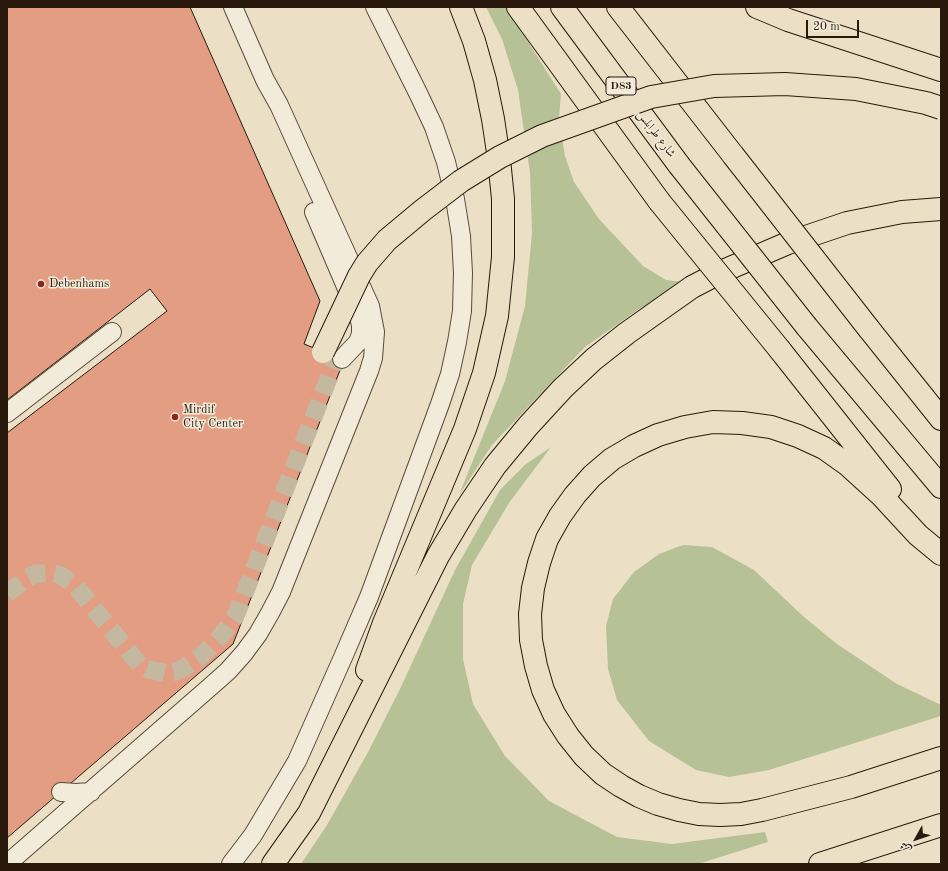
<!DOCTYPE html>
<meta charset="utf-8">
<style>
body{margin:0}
#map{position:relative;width:948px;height:871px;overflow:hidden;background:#ebe0c6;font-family:"Old Standard TT",Amiri,serif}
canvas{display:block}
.frame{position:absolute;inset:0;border:8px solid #28190c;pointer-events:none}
.north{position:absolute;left:896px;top:819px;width:40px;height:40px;-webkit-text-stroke:3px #f2ebda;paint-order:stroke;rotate:230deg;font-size:11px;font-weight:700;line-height:16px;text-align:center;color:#28190c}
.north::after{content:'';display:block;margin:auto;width:14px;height:18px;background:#28190c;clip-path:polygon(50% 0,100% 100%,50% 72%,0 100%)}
.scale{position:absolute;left:806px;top:20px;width:53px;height:18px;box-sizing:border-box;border:2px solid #28190c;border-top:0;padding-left:5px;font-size:12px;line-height:14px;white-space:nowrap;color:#28190c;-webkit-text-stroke:3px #f2ebda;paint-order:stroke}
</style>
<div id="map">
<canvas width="948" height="871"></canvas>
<div class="frame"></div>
<div class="north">ش</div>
<div class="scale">20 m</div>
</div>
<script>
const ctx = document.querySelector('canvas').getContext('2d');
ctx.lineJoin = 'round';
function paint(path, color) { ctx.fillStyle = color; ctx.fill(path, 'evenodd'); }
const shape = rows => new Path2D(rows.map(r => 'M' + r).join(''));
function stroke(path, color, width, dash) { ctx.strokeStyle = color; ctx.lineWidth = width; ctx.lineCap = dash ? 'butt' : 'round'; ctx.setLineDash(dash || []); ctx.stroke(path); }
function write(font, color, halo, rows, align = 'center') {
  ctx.font = font + ' "Old Standard TT",Amiri,serif'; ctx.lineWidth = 3; ctx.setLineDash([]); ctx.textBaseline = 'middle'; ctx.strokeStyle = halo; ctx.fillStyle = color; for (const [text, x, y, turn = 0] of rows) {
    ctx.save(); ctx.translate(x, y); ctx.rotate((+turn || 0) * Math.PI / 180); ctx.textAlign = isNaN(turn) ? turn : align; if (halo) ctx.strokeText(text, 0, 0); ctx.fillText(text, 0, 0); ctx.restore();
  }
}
const green = shape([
 [486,7,506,7,561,94,559,118,565,156,574,182,599,219,643,266,666,280,690,283,639,309,585,347,492,445,459,495,505,381,525,306,532,233,530,173,518,90,502,39],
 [551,447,509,503,472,565,463,604,463,659,473,704,505,756,549,801,617,837,672,844,765,832,768,842,698,864,301,864,327,825,367,754,400,689,455,570,500,490,526,464],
 [683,545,712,547,754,570,804,617,837,644,897,684,941,705,941,716,769,770,729,777,696,770,649,741,617,700,608,669,606,626,613,599,634,572,659,554]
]);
const building = shape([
 [7,7,190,7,320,301,304,344,344,360,233,644,7,838,7,433,167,311,150,289,7,400,7,7]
]);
const minorTunnel = shape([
 [7,594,27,578,35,574,51,573,60,575,74,584,134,658,140,665,147,669,165,673,174,672,182,669,200,657,219,638,235,617,240,605,337,357]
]);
const minor = shape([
 [314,212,359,317,361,325,361,334,358,342,342,359],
 [7,413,112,332],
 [61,792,76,793,91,792],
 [7,864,210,687,228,671,244,653,258,634,270,613,281,592,369,371,373,358,375,332,370,306,279,105,265,80,233,7],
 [231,864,253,835,297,761,344,655,369,597,440,404,450,374,457,342,462,311,463,273,461,236,455,199,446,162,434,127,418,93,375,7]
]);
const highway = shape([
 [518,7,659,201],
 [562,7,679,165],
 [618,7,733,155],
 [757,7,788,20,941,70],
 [807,327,941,487],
 [869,329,941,419],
 [780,350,890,489],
 [941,554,918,535,881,495,848,465,824,448,798,436,771,427,742,423,713,422,685,427,658,435,634,446,612,459,592,476,575,495,560,516,547,539,539,563,533,588,530,614,531,640,536,666,543,690,554,714,568,736,584,756,603,774,621,786,639,796,658,804,679,810,699,814,720,815,741,814,762,810,851,787,941,758],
 [367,670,384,623,465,429,484,373,497,316,503,257,503,199,499,159,493,119,485,80,474,41,461,7],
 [273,864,309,813,438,556,466,509,495,466,528,426,563,388,594,359,627,333,692,287,723,271,788,243,847,223,902,212,941,209],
 [820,864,941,825]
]);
const highwayBridge = shape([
 [733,155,869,329],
 [679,165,807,327],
 [659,201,780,350],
 [323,352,359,276,367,263,387,240,423,210,461,181,500,157,542,136,651,97,714,86,785,84,856,89,926,103,941,108]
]);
const markers = [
 [41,284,4,"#8f2418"],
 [175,417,4,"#8f2418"]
];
const shields = [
 [621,86,30]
];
const shieldNames = [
 ["D83",621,86]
];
const streetNames = [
 ["شارع طرابلس",656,134,53]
];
const poiNames = [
 ["Debenhams",49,284],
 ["Mirdif",183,410],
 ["City Center",183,424]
];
paint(green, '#b6c296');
paint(building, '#e39d83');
stroke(building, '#28190c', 1);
stroke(minorTunnel, '#c4b8a1', 18, [18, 9]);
stroke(minor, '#594b3a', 20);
stroke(highway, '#28190c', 24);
stroke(minor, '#f2ebda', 18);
stroke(highway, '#ebe0c6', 22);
stroke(highwayBridge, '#28190c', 24, []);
stroke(highwayBridge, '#ebe0c6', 22);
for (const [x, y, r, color] of markers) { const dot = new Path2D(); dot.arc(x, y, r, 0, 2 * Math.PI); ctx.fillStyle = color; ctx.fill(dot); stroke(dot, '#f2ebda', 1.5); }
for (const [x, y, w] of shields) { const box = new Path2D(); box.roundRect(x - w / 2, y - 9, w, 18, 3); ctx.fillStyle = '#f2ebda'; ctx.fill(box); stroke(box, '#28190c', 1); }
write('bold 11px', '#28190c', null, shieldNames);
write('12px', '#28190c', '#f2ebda', streetNames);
write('12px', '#28190c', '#f2ebda', poiNames, 'left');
</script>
